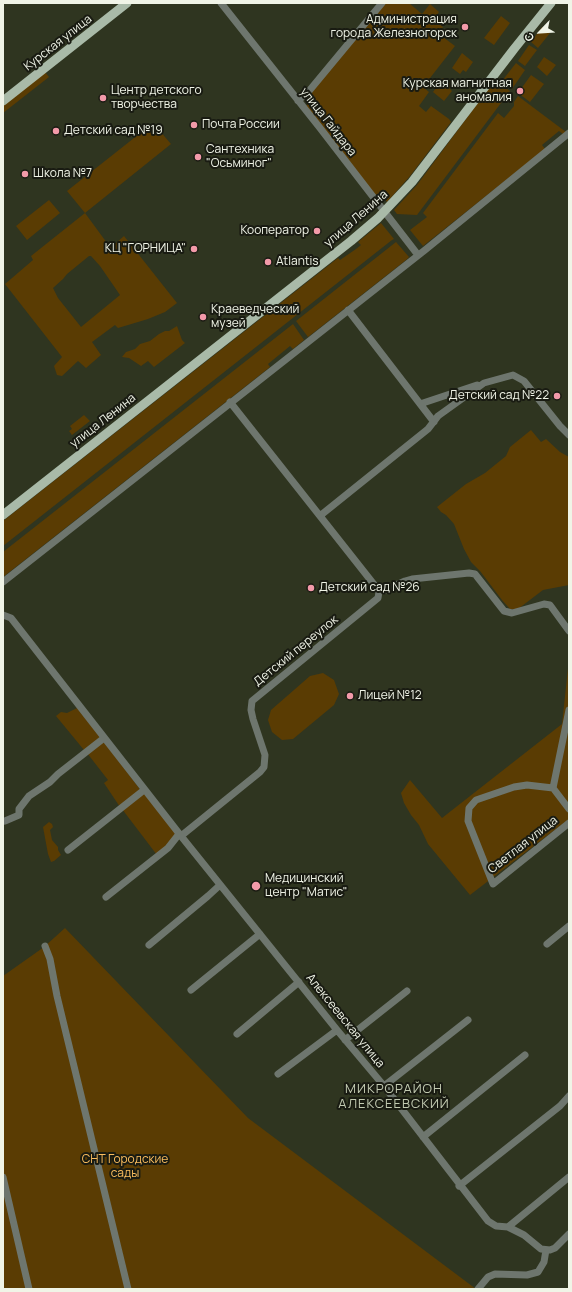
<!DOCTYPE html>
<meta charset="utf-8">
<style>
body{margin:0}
#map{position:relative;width:572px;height:1292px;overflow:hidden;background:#2f3520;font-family:Manrope,sans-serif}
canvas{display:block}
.frame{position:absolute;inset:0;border:4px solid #f0f4e7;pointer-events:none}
.north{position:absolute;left:520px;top:12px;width:40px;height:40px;-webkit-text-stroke:3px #191b12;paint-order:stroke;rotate:245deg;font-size:11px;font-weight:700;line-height:16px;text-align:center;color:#f0f4e7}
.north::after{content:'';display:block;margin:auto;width:14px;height:18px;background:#f0f4e7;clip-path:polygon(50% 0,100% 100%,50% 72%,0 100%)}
</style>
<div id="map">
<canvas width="572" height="1292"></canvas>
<div class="frame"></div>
<div class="north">С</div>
</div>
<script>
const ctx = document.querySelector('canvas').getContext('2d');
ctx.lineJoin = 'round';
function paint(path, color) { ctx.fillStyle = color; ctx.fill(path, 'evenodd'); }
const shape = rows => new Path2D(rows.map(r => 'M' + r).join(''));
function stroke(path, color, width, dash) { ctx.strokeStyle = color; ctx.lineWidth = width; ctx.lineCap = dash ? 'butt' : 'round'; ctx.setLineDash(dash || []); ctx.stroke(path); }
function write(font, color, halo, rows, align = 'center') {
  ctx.font = font + ' Manrope,sans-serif'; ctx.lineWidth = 4; ctx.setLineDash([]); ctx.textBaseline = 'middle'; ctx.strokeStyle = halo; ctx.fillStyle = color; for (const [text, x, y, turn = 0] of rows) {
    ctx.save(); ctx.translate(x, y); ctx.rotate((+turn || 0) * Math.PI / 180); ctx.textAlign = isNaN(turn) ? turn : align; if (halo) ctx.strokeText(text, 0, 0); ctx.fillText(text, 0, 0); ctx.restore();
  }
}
const green = shape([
 [385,3,409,3,422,14,430,4,439,12,434,19,443,27,439,34,455,46,423,87,429,92,419,106,426,112,431,106,449,119,451,122,410,176,387,202,381,194,376,198,306,106,310,101,306,98],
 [501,16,510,23,494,45,484,38],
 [542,27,550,33,538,48,531,42],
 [529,45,537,50,525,66,518,61],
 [462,53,473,62,466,72,463,70,460,74,452,68],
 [544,57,556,65,547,76,537,67],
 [516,63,525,70,512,89,502,81],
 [45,72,49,77,3,113,3,106],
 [531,75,544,84,530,102,518,93],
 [443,78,452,85,449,88,452,91,444,101,433,92],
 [495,80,510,91,417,215,397,214,394,210,417,185],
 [518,96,566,132,563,134,559,131,542,145,545,149,423,246,410,230,427,217,423,213,498,113,504,118,514,106,514,102],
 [153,123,171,144,85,213,107,243,115,244,124,236,177,303,165,312,148,319,118,328,115,325,92,342,101,355,86,368,78,361,62,376,57,375,54,366,62,357,5,284,33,260,31,256,85,213,67,191],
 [89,256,91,256,100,266,120,295,81,327,58,298,53,288,63,279,67,274],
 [49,200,60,213,27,240,16,226],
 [381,223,394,239,392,240,3,546,3,521,338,258,340,260,356,249,361,245,358,242],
 [396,242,409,257,406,260,308,337,296,321],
 [293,324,304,340,293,349,290,346,268,364,270,367,3,577,3,552],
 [177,326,182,340,185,343,154,367,148,361,141,366,129,358,122,357,126,352,135,349,140,344,150,341,159,334,165,331,169,331],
 [84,415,90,421,72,435,69,431,72,429,70,426],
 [531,430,541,442,546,439,560,452,569,457,569,585,543,590,518,609,510,609,502,600,480,571,471,562,464,549,454,524,446,515,441,512,437,507,466,484,485,473,506,456,510,447],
 [569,659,569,819,470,895,428,844,419,825,411,815,404,803,401,793,410,780,442,818,562,724],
 [323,673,334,680,339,694,334,705,293,739,282,740,272,732,268,720,271,710,310,676],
 [77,708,99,735,99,739,84,750,56,716,61,712,67,713],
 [101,742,105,743,139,788,140,791,120,807,104,783,108,780,87,753],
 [143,792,176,833,176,836,157,855,122,809],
 [49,822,52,824,53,827,50,830,52,840,58,847,58,850,61,855,54,861,51,862,48,854,43,827],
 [65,928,248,1118,476,1289,3,1289,3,976,44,947]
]);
const minor = shape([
 [221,3,320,128,418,255],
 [298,101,309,91,382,3],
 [348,310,434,422],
 [420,404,477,385],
 [321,515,428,429,438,416,484,383,513,375,524,381,560,426,569,435],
 [3,582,425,250,569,133],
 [376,587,385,590,405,581,412,579,469,573,475,574,504,611,512,613,544,604,550,605,569,631],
 [3,615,11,618,181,836,260,772,264,767,265,755,253,719,251,710,252,701,378,598,379,592,376,587,230,402],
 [569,710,553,788,569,809],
 [553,788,527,785,514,787,476,800,469,808,468,821,493,884,569,823],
 [5,821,19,815,19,809,29,796,50,782,58,774,104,738],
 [181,836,337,1030,384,1086,488,1221,496,1226,508,1227,524,1235,541,1249,550,1250,555,1248,569,1234],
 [68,850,144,790],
 [106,897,168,848,179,834],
 [547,944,569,926],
 [149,945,208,896,220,885],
 [45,946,50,959,57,996,128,1289],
 [191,990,260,934],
 [237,1034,299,982],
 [345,1040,407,991],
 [278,1074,337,1030],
 [384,1086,468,1020],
 [423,1137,525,1055],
 [3,1177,29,1289],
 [459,1186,560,1106,569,1096],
 [508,1227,569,1177],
 [478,1289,488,1277,495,1274,527,1275,538,1272,544,1262,546,1250]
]);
const major = shape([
 [3,101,127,3],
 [3,515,351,241,378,218,412,182,514,49,551,3]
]);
const markers = [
 [465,27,4,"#f39aa9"],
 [520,91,4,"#f39aa9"],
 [103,98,4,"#f39aa9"],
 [194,125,4,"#f39aa9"],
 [56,131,4,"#f39aa9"],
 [198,157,4,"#f39aa9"],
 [25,174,4,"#f39aa9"],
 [317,231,4,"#f39aa9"],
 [194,249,4,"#f39aa9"],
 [268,262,4,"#f39aa9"],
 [203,317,4,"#f39aa9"],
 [557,396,4,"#f39aa9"],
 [311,588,4,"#f39aa9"],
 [350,696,4,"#f39aa9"],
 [256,886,5,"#f39aa9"]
];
const poiNames = [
 ["Администрация",457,20,"right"],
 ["города Железногорск",457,34,"right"],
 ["Курская магнитная",512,84,"right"],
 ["аномалия",512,98,"right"],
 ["Центр детского",111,91],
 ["творчества",111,105],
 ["Почта России",202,125],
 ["Детский сад №19",64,131],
 ["Сантехника",206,150],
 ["\"Осьминог\"",206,164],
 ["Школа №7",33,174],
 ["Кооператор",309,231,"right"],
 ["КЦ \"ГОРНИЦА\"",186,249,"right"],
 ["Atlantis",276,262],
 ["Краеведческий",211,310],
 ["музей",211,324],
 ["Детский сад №22",549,396,"right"],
 ["Детский сад №26",319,588],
 ["Лицей №12",358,696],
 ["Медицинский",265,879],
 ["центр \"Матис\"",265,893]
];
const streetNames = [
 ["Курская улица",58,43,-38],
 ["улица Гайдара",328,122,52],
 ["улица Ленина",356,219,-41],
 ["улица Ленина",103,421,-38],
 ["Детский переулок",296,651,-39],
 ["Светлая улица",523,845,-38],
 ["Алексеевская улица",345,1021,51]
];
const parkNames = [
 ["СНТ Городские",125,1160],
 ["сады",125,1174]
];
const neighbourhoodNames = [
 ["МИКРОРАЙОН",394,1089],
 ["АЛЕКСЕЕВСКИЙ",394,1104]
];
paint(green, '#5a3c03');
stroke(minor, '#6e766e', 7);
stroke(major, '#a9baa8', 9);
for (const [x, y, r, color] of markers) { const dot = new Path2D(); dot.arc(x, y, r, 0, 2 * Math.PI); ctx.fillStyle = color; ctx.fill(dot); stroke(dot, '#191b12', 1.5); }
write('12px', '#f0f4e7', '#191b12', poiNames, 'left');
write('12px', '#f0f4e7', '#191b12', streetNames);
write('12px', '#fbbe5f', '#191b12', parkNames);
ctx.letterSpacing = '1px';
write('13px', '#c2cab1', '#191b12', neighbourhoodNames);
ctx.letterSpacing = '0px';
</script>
